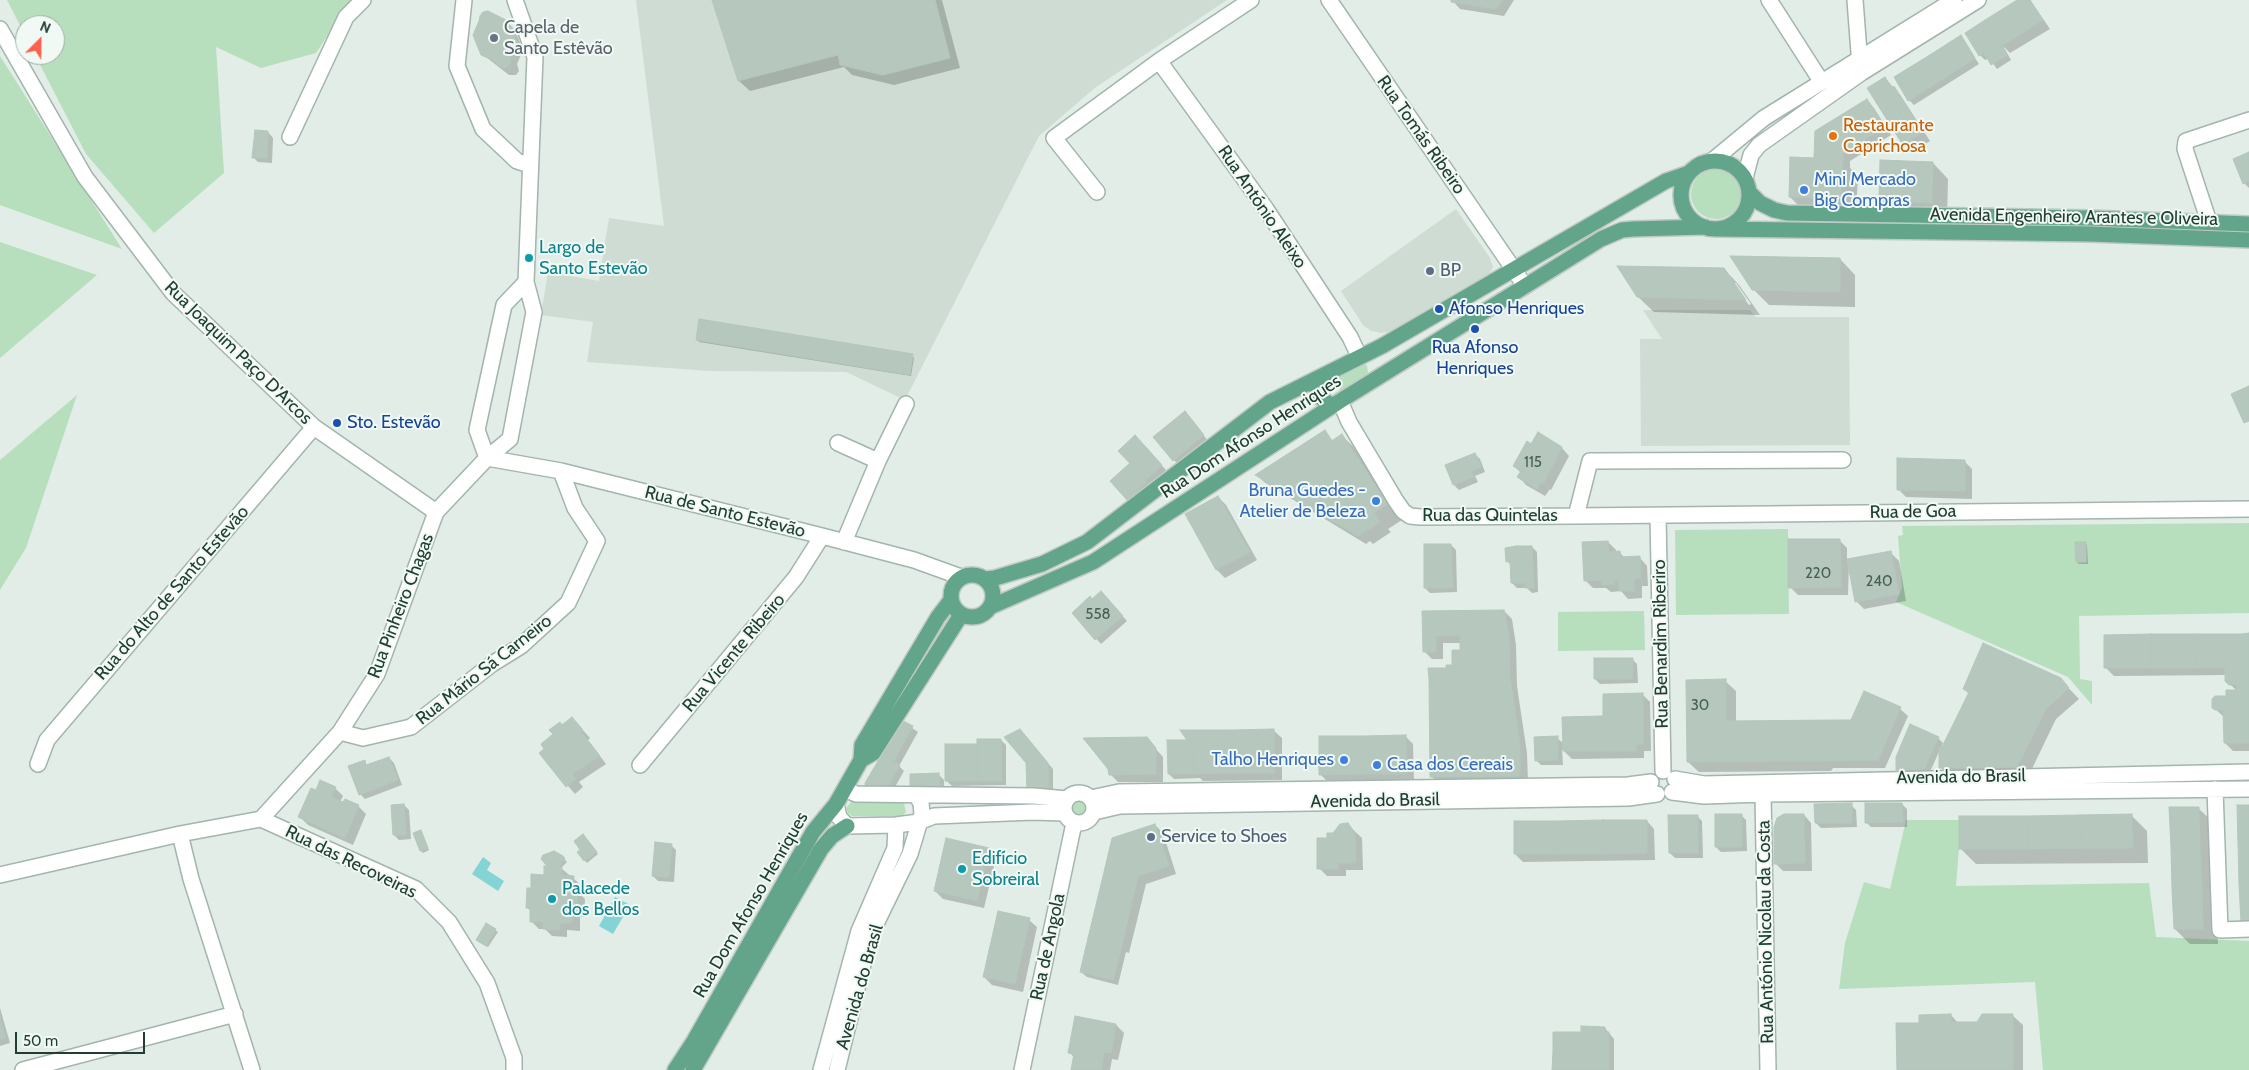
<!DOCTYPE html>
<meta charset="utf-8">
<style>
body{margin:0}
#map{position:relative;width:2249px;height:1070px;overflow:hidden;background:#e1ede6;font-family:Cabin,sans-serif}
canvas{display:block}
.north{position:absolute;left:15px;top:15px;width:50px;height:50px;box-sizing:border-box;background:#f1f9f4;border:1px solid #9daea6;border-radius:50%;rotate:23deg;font-size:14px;font-weight:700;line-height:20px;text-align:center;color:#203e32}
.north::after{content:'';display:block;margin:auto;width:18px;height:22px;background:#fc624f;clip-path:polygon(50% 0,100% 100%,50% 72%,0 100%)}
.scale{position:absolute;left:15px;top:1032px;width:130px;height:22px;box-sizing:border-box;border:2px solid #203e32;border-top:0;padding-left:6px;font-size:15px;line-height:18px;white-space:nowrap;color:#203e32;-webkit-text-stroke:4px #f1f9f4;paint-order:stroke}
</style>
<div id="map">
<canvas width="2249" height="1070"></canvas>
<div class="north">N</div>
<div class="scale">50 m</div>
</div>
<script>
const ctx = document.querySelector('canvas').getContext('2d');
ctx.lineJoin = 'round';
function paint(path, color) { ctx.fillStyle = color; ctx.fill(path, 'evenodd'); }
const shape = rows => new Path2D(rows.map(r => 'M' + r).join(''));
function stroke(path, color, width, dash) { ctx.strokeStyle = color; ctx.lineWidth = width; ctx.lineCap = dash ? 'butt' : 'round'; ctx.setLineDash(dash || []); ctx.stroke(path); }
function write(font, color, halo, rows, align = 'center') {
  ctx.font = font + ' Cabin,sans-serif'; ctx.lineWidth = 4; ctx.setLineDash([]); ctx.textBaseline = 'middle'; ctx.strokeStyle = halo; ctx.fillStyle = color; for (const [text, x, y, turn = 0] of rows) {
    ctx.save(); ctx.translate(x, y); ctx.rotate((+turn || 0) * Math.PI / 180); ctx.textAlign = isNaN(turn) ? turn : align; if (halo) ctx.strokeText(text, 0, 0); ctx.fillText(text, 0, 0); ctx.restore();
  }
}
const built = shape([
 [636,0,1227,0,1096,87,1039,136,905,400,846,372,709,371,587,362,593,322,541,315,548,272,599,281,609,218,664,226],
 [1456,209,1490,258,1493,267,1489,275,1397,330,1382,333,1371,331,1363,325,1341,291],
 [1643,310,1750,310,1756,317,1849,317,1850,445,1641,446,1640,339,1662,339]
]);
const green = shape([
 [7,0,351,0,316,53,261,68,216,47,224,173,154,233,86,154,35,55,55,55,55,25,25,25,25,35],
 [0,56,122,249,0,205],
 '1691 194a25 25 0 1 1 50 0a25 25 0 1 1-50 0Z',
 [0,242,97,275,0,358],
 [1364,363,1367,366,1368,373,1344,391,1333,387,1332,378],
 [77,395,26,548,0,590,0,460],
 [2249,523,2249,613,2079,616,2080,679,2092,681,2092,705,2068,677,1896,602,1902,588,1898,536,1903,535,1902,526],
 [1788,529,1789,614,1676,615,1675,530],
 [1644,611,1645,650,1558,651,1558,612],
 '1069 808a10 10 0 1 1 20 0a10 10 0 1 1-20 0Z',
 [852,801,898,801,904,803,906,812,902,816,852,816,848,813,846,808],
 [1906,820,1959,820,1959,849,1956,886,2149,883,2156,937,2249,941,2249,1070,2043,1070,2035,982,1839,989,1845,943,1864,882,1890,889]
]);
const water = shape([
 [483,857,491,863,487,870,504,881,498,891,472,874],
 [615,897,630,905,613,934,599,926]
]);
const shadow = shape([
 [713,0,942,0,960,68,894,85,852,75,844,67,750,91,739,81],
 [1452,0,1514,0,1504,16,1460,9],
 [2020,0,2030,0,2050,29,2010,53,2003,46,2011,60,1997,69,1989,58,1985,60,1980,55,1966,34],
 [507,22,515,30,523,50,517,64,519,71,516,75,509,75,482,54],
 [1961,37,1979,64,1914,105,1909,100],
 [1885,78,1901,96,1930,141,1912,152,1904,144],
 [1867,100,1874,108,1891,135,1850,161,1850,168,1858,176,1856,214,1806,213,1790,197,1817,159],
 [268,132,273,138,272,163,258,162,253,157],
 [2249,154,2249,188,2244,183],
 [1933,163,1948,179,1947,218,1896,216,1880,200],
 [1840,259,1855,275,1855,307,1769,305,1753,289],
 [1724,269,1739,285,1760,315,1654,312,1638,297],
 [1733,283,1736,283,1751,304,1749,305],
 [697,339,912,355,914,358,911,376,699,342],
 [1190,418,1208,441,1179,465,1174,460],
 [1325,432,1333,441,1342,436,1358,451,1402,520,1388,529,1391,532,1373,544,1370,541,1366,544,1264,482,1257,475],
 [1538,434,1562,448,1569,456,1551,490,1550,489,1545,496,1526,485,1519,477,1521,473,1514,466],
 [1135,437,1166,470,1133,504,1112,481,1131,463],
 [1475,454,1480,459,1485,472,1475,476,1478,482,1459,490,1454,485,1447,465],
 [1964,461,1972,469,1972,499,1906,497,1898,489],
 [1218,497,1226,505,1257,560,1225,578,1217,570,1186,515],
 [1839,540,1847,548,1847,561,1891,553,1899,561,1906,601,1864,609,1856,601,1849,564,1848,595,1798,595,1790,587],
 [1608,542,1616,550,1616,553,1620,553,1625,558,1640,558,1647,566,1648,586,1642,586,1642,598,1628,599,1621,591,1611,592,1606,588,1593,588,1585,580],
 [2085,543,2087,545,2088,564,2079,564,2077,562],
 [1451,545,1456,550,1457,592,1430,593,1425,588],
 [1532,547,1537,552,1538,592,1532,593,1527,588,1517,588,1512,583,1511,565,1507,561],
 [1106,598,1127,621,1101,644,1073,613,1092,600],
 [1504,611,1512,619,1516,645,1517,686,1527,753,1528,783,1439,784,1431,776,1447,669,1454,667,1461,651,1461,643,1443,643,1443,659,1432,659,1424,651,1424,612],
 [2249,635,2249,751,2233,751,2225,743,2224,717,2213,707,2237,691,2227,681,2227,675,2114,676,2106,668],
 [1632,659,1637,664,1638,683,1600,684,1595,679],
 [2060,679,2079,699,2056,719,2028,777,1951,778,1941,768,1970,695,1964,689],
 [1725,681,1736,691,1736,722,1852,721,1900,709,1908,716,1885,768,1833,768,1831,771,1699,772,1688,762],
 [1642,694,1650,702,1651,751,1644,751,1644,758,1572,759,1562,749,1563,765,1541,765,1536,760,1557,738,1564,744],
 [572,718,590,738,588,740,606,764,579,782,583,787,575,794,540,754,562,726],
 [902,721,918,732,899,766,904,771,891,794,867,789],
 [1274,731,1282,738,1282,780,1203,781,1200,778,1174,779,1169,774,1189,741],
 [1024,735,1053,769,1053,793,1033,794],
 [1405,736,1413,744,1414,781,1328,782,1320,774],
 [1938,738,1943,743,1929,774,1902,774,1897,769],
 [1001,740,1006,745,1006,785,952,786,947,781,978,745],
 [1154,747,1163,757,1163,782,1118,782,1110,774,1110,768],
 [389,758,394,763,402,785,365,799,360,794,364,762,368,766],
 [939,775,944,780,944,793,917,794],
 [335,788,343,796,340,802,358,806,366,814,353,845,308,825,300,817,316,792],
 [1902,804,1907,809,1907,827,1871,827,1866,822],
 [404,805,409,810,411,839,399,840,394,835],
 [1851,805,1856,810,1857,827,1821,828,1816,823],
 [2198,808,2214,823,2218,944,2190,944,2175,929],
 [1741,815,1746,820,1747,851,1721,852,1716,847],
 [1804,815,1811,823,1812,871,1783,871,1775,863],
 [1697,816,1702,821,1703,858,1675,858,1670,853],
 [2132,816,2147,831,2148,863,1976,864,1961,849],
 [1647,821,1654,829,1655,860,1523,862,1515,854],
 [1155,825,1163,833,1176,874,1146,884,1129,953,1126,952,1118,985,1087,977,1081,972],
 [1348,825,1362,838,1363,870,1346,870,1346,876,1327,876,1319,868,1328,840],
 [421,832,429,850,423,853,421,851],
 [585,838,598,854,587,863,579,853,582,850],
 [671,845,676,850,674,882,658,881,653,876],
 [988,849,996,857,984,908,943,899,935,891],
 [559,854,567,862,561,868,581,885,581,895,585,899,584,917,580,916,580,931,567,930,567,937,552,936,545,929,539,929,531,921,531,912,527,907,532,889,550,868,547,865],
 [1029,920,1037,927,1023,992,992,985,984,977],
 [486,925,498,932,488,947,479,942],
 [0,1008,10,1043,0,1046],
 [1951,1015,1958,1023,1978,1023,2012,1015,2023,1025,2023,1070,1897,1070,1920,1024],
 [1116,1025,1124,1033,1118,1060,1112,1059,1110,1070,1073,1070,1075,1058,1069,1052],
 [1605,1028,1614,1039,1614,1070,1553,1070,1582,1033]
]);
const building = shape([
 [712,0,935,0,950,58,883,75,840,65,838,55,738,81,712,0],
 [1451,0,1502,0,1496,9,1451,2,1451,0],
 [2017,0,2030,0,2043,20,2002,46,1985,20,2017,0],
 [488,11,508,21,516,41,510,55,511,63,505,68,500,68,495,61,481,55,473,35,479,21,480,16,483,12,488,11],
 [1985,20,2007,55,1991,65,1984,53,1979,56,1965,33,1985,20],
 [1961,35,1975,58,1948,76,1933,53,1961,35],
 [1933,53,1948,76,1908,101,1894,77,1933,53],
 [1885,77,1892,88,1894,86,1923,132,1903,145,1867,88,1885,77],
 [1867,99,1885,127,1843,153,1843,159,1814,158,1815,131,1867,99],
 [255,130,268,131,267,158,252,158,255,130],
 [2249,152,2249,181,2243,184,2233,159,2249,152],
 [1790,157,1843,159,1841,199,1789,197,1790,157],
 [1880,160,1933,162,1932,203,1879,201,1880,160],
 [1730,256,1840,258,1840,292,1752,290,1730,256],
 [1617,266,1724,268,1746,300,1637,297,1617,266],
 [699,319,913,354,910,375,696,340,699,319],
 [2249,386,2249,421,2244,423,2231,394,2249,386],
 [1185,411,1204,435,1173,461,1153,437,1185,411],
 [1325,430,1332,441,1309,456,1356,529,1376,516,1380,522,1358,536,1255,475,1325,430],
 [1538,432,1562,447,1543,484,1541,482,1537,489,1517,477,1521,471,1513,466,1527,441,1531,444,1538,432],
 [1342,434,1387,504,1374,513,1376,516,1356,529,1309,456,1342,434],
 [1135,435,1162,465,1146,480,1118,451,1135,435],
 [1475,453,1481,467,1471,471,1474,477,1453,485,1445,465,1475,453],
 [1897,458,1965,460,1965,491,1897,490,1897,458],
 [1130,463,1147,482,1127,500,1110,481,1130,463],
 [1218,496,1250,552,1216,570,1185,514,1218,496],
 [1788,539,1840,539,1841,587,1788,588,1788,539],
 [1608,541,1609,552,1620,551,1621,557,1640,556,1641,578,1634,579,1635,591,1619,591,1619,579,1614,580,1615,584,1602,585,1602,580,1584,581,1582,542,1608,541],
 [2075,542,2086,542,2086,562,2076,562,2075,542],
 [1424,544,1451,544,1453,588,1424,588,1424,544],
 [1516,546,1532,546,1534,588,1525,588,1525,583,1511,583,1510,561,1506,562,1505,548,1516,546],
 [1891,551,1899,594,1855,602,1847,559,1891,551],
 [1101,591,1123,616,1095,640,1072,613,1090,596,1092,599,1101,591],
 [1504,610,1509,637,1510,678,1429,679,1428,668,1446,668,1446,665,1452,665,1452,650,1460,650,1460,635,1436,636,1436,652,1423,652,1422,611,1504,610],
 [2249,633,2249,710,2215,710,2212,708,2212,699,2215,696,2226,696,2226,690,2237,690,2237,685,2229,685,2225,681,2225,667,2242,667,2242,634,2249,633],
 [2151,634,2151,668,2104,668,2104,635,2151,634],
 [2151,634,2195,634,2196,668,2151,668,2151,634],
 [2195,634,2242,634,2242,667,2196,668,2195,634],
 [1983,643,2061,678,2069,688,2046,709,2017,767,1939,768,1939,747,1942,747,1969,692,1963,689,1983,643],
 [1594,658,1633,658,1633,679,1594,679,1594,658],
 [1510,678,1520,744,1520,776,1430,777,1429,679,1510,678],
 [1726,679,1726,721,1839,720,1821,761,1687,762,1686,680,1726,679],
 [1864,691,1901,707,1878,760,1821,761,1839,720,1851,720,1864,691],
 [1643,693,1643,744,1637,744,1636,751,1563,751,1562,717,1603,716,1603,694,1643,693],
 [2223,710,2249,710,2249,743,2224,743,2223,710],
 [572,717,583,730,581,732,600,756,572,774,576,779,566,787,539,753,544,749,541,744,553,734,549,730,560,722,562,725,572,717],
 [901,720,913,726,894,761,887,757,889,753,884,751,901,720],
 [1910,724,1939,737,1924,769,1896,770,1896,757,1910,724],
 [1020,729,1048,763,1049,789,1027,789,1026,763,1004,737,1020,729],
 [1274,729,1275,773,1232,773,1232,730,1274,729],
 [1180,730,1232,730,1232,773,1193,774,1193,749,1180,730],
 [1406,735,1407,774,1363,774,1363,736,1406,735],
 [1319,736,1363,736,1363,774,1319,775,1319,736],
 [1558,736,1558,760,1535,761,1534,737,1558,736],
 [1147,737,1156,748,1156,774,1109,775,1108,769,1083,738,1147,737],
 [977,739,1001,739,1002,781,977,781,977,739],
 [1167,740,1187,740,1193,749,1193,774,1168,774,1167,740],
 [945,744,977,744,977,781,945,781,945,744],
 [884,751,889,753,887,757,900,765,886,790,866,790,865,783,884,751],
 [389,757,398,780,359,795,348,766,365,760,366,765,389,757],
 [939,773,940,789,910,789,910,774,939,773],
 [320,780,336,787,331,797,343,802,345,799,359,805,345,838,298,817,311,788,316,790,320,780],
 [1852,803,1852,823,1815,823,1814,804,1852,803],
 [1865,803,1902,803,1903,822,1865,823,1865,803],
 [404,804,406,835,393,835,391,805,404,804],
 [2237,805,2249,805,2249,844,2238,844,2237,805],
 [2169,807,2199,807,2200,847,2171,848,2169,807],
 [1715,814,1742,814,1742,847,1715,847,1715,814],
 [1784,814,1804,814,1805,863,1774,864,1774,827,1777,818,1784,814],
 [2132,814,2133,848,2081,848,2080,815,2132,814],
 [1668,815,1698,815,1698,853,1669,853,1668,815],
 [2080,815,2081,848,2028,849,2028,816,2080,815],
 [1959,816,2028,816,2028,849,1959,849,1959,816],
 [1603,820,1647,820,1647,853,1603,854,1603,820],
 [1603,820,1603,854,1558,854,1558,821,1603,820],
 [1514,821,1558,821,1558,854,1514,854,1514,821],
 [1348,823,1355,833,1356,863,1338,863,1338,869,1317,869,1317,838,1327,838,1327,833,1333,833,1340,824,1348,823],
 [1155,824,1169,866,1138,876,1105,868,1112,838,1155,824],
 [421,830,428,848,420,851,413,833,421,830],
 [583,834,597,852,584,861,577,852,580,850,574,841,583,834],
 [946,838,989,848,977,901,934,891,946,838],
 [655,842,672,844,669,877,652,876,655,842],
 [2238,844,2249,844,2249,883,2239,884,2238,844],
 [2200,847,2202,888,2172,889,2171,848,2200,847],
 [554,851,563,856,565,859,559,867,547,866,541,859,543,855,554,851],
 [544,866,562,867,561,875,574,876,573,889,577,889,577,909,573,909,572,923,560,923,560,930,543,929,543,922,530,922,530,908,526,908,527,888,531,888,531,874,544,875,544,866],
 [1105,868,1138,876,1122,946,1088,938,1105,868],
 [2249,883,2249,922,2241,923,2239,884,2249,883],
 [2202,888,2203,929,2174,929,2172,889,2202,888],
 [998,911,1030,918,1015,984,983,977,998,911],
 [486,923,496,929,486,946,476,940,486,923],
 [1088,938,1122,946,1113,980,1080,972,1088,938],
 [1951,1014,1951,1022,1977,1022,1982,1014,2013,1014,2013,1070,1897,1070,1896,1023,1919,1023,1919,1015,1951,1014],
 [1075,1016,1116,1024,1111,1053,1104,1052,1101,1070,1071,1070,1074,1054,1068,1053,1075,1016],
 [0,1017,6,1038,0,1040,0,1017],
 [1581,1026,1605,1027,1605,1032,1609,1032,1609,1053,1553,1052,1553,1032,1581,1032,1581,1026],
 [1553,1052,1609,1053,1609,1070,1552,1070,1553,1052]
]);
const minor = shape([
 [464,0,457,66,483,129,517,161,529,165],
 [1329,0,1525,286],
 [1769,0,1821,81],
 [1855,0,1860,66],
 [0,29,85,177,173,293,314,427,436,512],
 [1159,61,1266,209,1350,337,1359,356],
 [290,137,346,17,363,0],
 [1712,161,1764,118,1954,0],
 [1745,178,1751,155,1759,145,1861,73,1978,0],
 [1097,192,1054,138,1159,61,1251,0],
 [2209,222,2185,149,2186,141,2249,120],
 [1340,401,1349,422,1396,501,1403,511,1410,516,1420,517,1576,516,1590,461,1843,460],
 [838,443,878,461],
 [487,458,561,471,822,536,914,560,961,577],
 [487,458,477,430,504,305,526,282],
 [1576,516,2249,509],
 [1658,516,1663,771],
 [844,542,878,461,906,404],
 [340,732,363,738,411,727,492,664,521,646,568,603,597,541,575,508,561,471],
 [38,764,47,740,314,427],
 [640,765,796,577,822,536],
 [1675,779,1704,784,2249,772],
 [845,789,856,794,1034,796,1067,799],
 [2215,789,2220,930,2249,929],
 [1672,792,1704,796,1763,794,2249,789],
 '1064 808a15 15 0 1 1 30 0a15 15 0 1 1-30 0Z',
 [1763,794,1768,1070],
 [1091,798,1119,792,1628,785,1651,782],
 [836,804,839,817,847,826,896,825,919,822,934,816,1033,812,1064,813],
 [1094,812,1120,806,1628,798,1657,794],
 [261,819,416,889,449,922,487,983,514,1058,514,1070],
 [180,834,191,879,252,1070],
 [0,875,180,834,261,819,340,732,377,674,436,512,487,458,510,439,534,312,526,282,535,57,515,0],
 [23,1070,235,1014],
 [821,1070,859,931,895,848,896,825],
 [837,1070,870,936,910,854,922,814,921,803,916,795],
 [1022,1070,1074,823]
]);
const major = shape([
 '1681 195a34 34 0 1 1 68 0a34 34 0 1 1-68 0Z',
 [1749,192,1760,203,1774,210,1787,213,2090,218,2249,224],
 [1718,229,2091,234,2249,240],
 [1316,379,1317,395,1332,406],
 '951 596a21 21 0 1 1 42 0a21 21 0 1 1-42 0Z',
 [986,579,995,578,1042,564,1087,542,1270,402,1382,346,1666,181,1689,173],
 [990,607,1093,562,1340,401,1601,239,1622,230,1633,229,1705,227],
 [861,760,873,753,961,615],
 [675,1070,694,1041,813,832,836,804,861,760,862,745,938,617,951,600],
 [693,1070,821,849,832,836,847,826]
]);
const markers = [
 [494,38,5,"#6b7280"],
 [1833,136,5,"#e8710a"],
 [1804,190,5,"#3f7fe0"],
 [529,258,5,"#0f9aa8"],
 [1430,271,5,"#5c6f8a"],
 [1439,309,5,"#1a4fb4"],
 [1475,329,5,"#1a4fb4"],
 [337,423,5,"#1a4fb4"],
 [1376,501,5,"#3f7fe0"],
 [1344,760,5,"#3f7fe0"],
 [1377,765,5,"#3f7fe0"],
 [1151,837,5,"#5c6f8a"],
 [962,869,5,"#0f9aa8"],
 [552,899,5,"#0f9aa8"]
];
const numberNames = [
 ["115",1533,463],
 ["220",1818,574],
 ["240",1879,582],
 ["558",1098,615],
 ["30",1700,706]
];
const worshipNames = [
 ["Capela de",504,28],
 ["Santo Estêvão",504,49]
];
const foodNames = [
 ["Restaurante",1843,126],
 ["Caprichosa",1843,147]
];
const streetNames = [
 ["Rua Tomás Ribeiro",1421,135,55],
 ["Rua António Aleixo",1262,207,56],
 ["Avenida Engenheiro Arantes e Oliveira",2074,217,1],
 ["Rua Joaquim Paço D'Arcos",238,353,44],
 ["Rua Dom Afonso Henriques",1251,437,-33],
 ["Rua de Santo Estevão",725,512,14],
 ["Rua de Goa",1913,512,-1],
 ["Rua das Quintelas",1490,516],
 ["Rua do Alto de Santo Estevão",172,593,-49],
 ["Rua Pinheiro Chagas",401,606,-69],
 ["Rua Benardim Riberiro",1661,644,-91],
 ["Rua Vicente Ribeiro",734,653,-50],
 ["Rua Mário Sá Carneiro",484,670,-38],
 ["Avenida do Brasil",1961,777,-1],
 ["Avenida do Brasil",1375,801,-1],
 ["Rua das Recoveiras",351,862,26],
 ["Rua Dom Afonso Henriques",751,905,-60],
 ["Rua António Nicolau da Costa",1766,932,-91],
 ["Rua de Angola",1048,947,-78],
 ["Avenida do Brasil",860,987,-74]
];
const shopNames = [
 ["Mini Mercado",1814,180],
 ["Big Compras",1814,201],
 ["Bruna Guedes -",1366,491,"right"],
 ["Atelier de Beleza",1366,512,"right"],
 ["Talho Henriques",1334,760,"right"],
 ["Casa dos Cereais",1387,765]
];
const cultureNames = [
 ["Largo de",539,248],
 ["Santo Estevão",539,269],
 ["Edifício",972,859],
 ["Sobreiral",972,880],
 ["Palacede",562,889],
 ["dos Bellos",562,910]
];
const serviceNames = [
 ["BP",1440,271],
 ["Service to Shoes",1161,837]
];
const transitNames = [
 ["Afonso Henriques",1449,309],
 ["Rua Afonso",1475,348,"center"],
 ["Henriques",1475,369,"center"],
 ["Sto. Estevão",347,423]
];
paint(built, '#cfdcd4');
paint(green, '#b8dfbd');
paint(water, '#84d4d6');
paint(shadow, '#0003');
paint(building, '#b6c7be');
stroke(building, '#b3c7bc', 1);
stroke(minor, '#a3b5ac', 18);
stroke(major, '#c1c9c6', 18);
stroke(minor, '#fff', 15);
stroke(major, '#62a58b', 15);
for (const [x, y, r, color] of markers) { const dot = new Path2D(); dot.arc(x, y, r, 0, 2 * Math.PI); ctx.fillStyle = color; ctx.fill(dot); stroke(dot, '#f1f9f4', 2); }
write('15px', '#466055', null, numberNames);
write('18px', '#5b616d', '#f1f9f4', worshipNames, 'left');
write('18px', '#c56008', '#f1f9f4', foodNames, 'left');
write('18px', '#203e32', '#f1f9f4', streetNames);
write('18px', '#366cbe', '#f1f9f4', shopNames, 'left');
write('18px', '#0d838f', '#f1f9f4', cultureNames, 'left');
write('18px', '#4e5e75', '#f1f9f4', serviceNames, 'left');
write('18px', '#164399', '#f1f9f4', transitNames, 'left');
</script>
